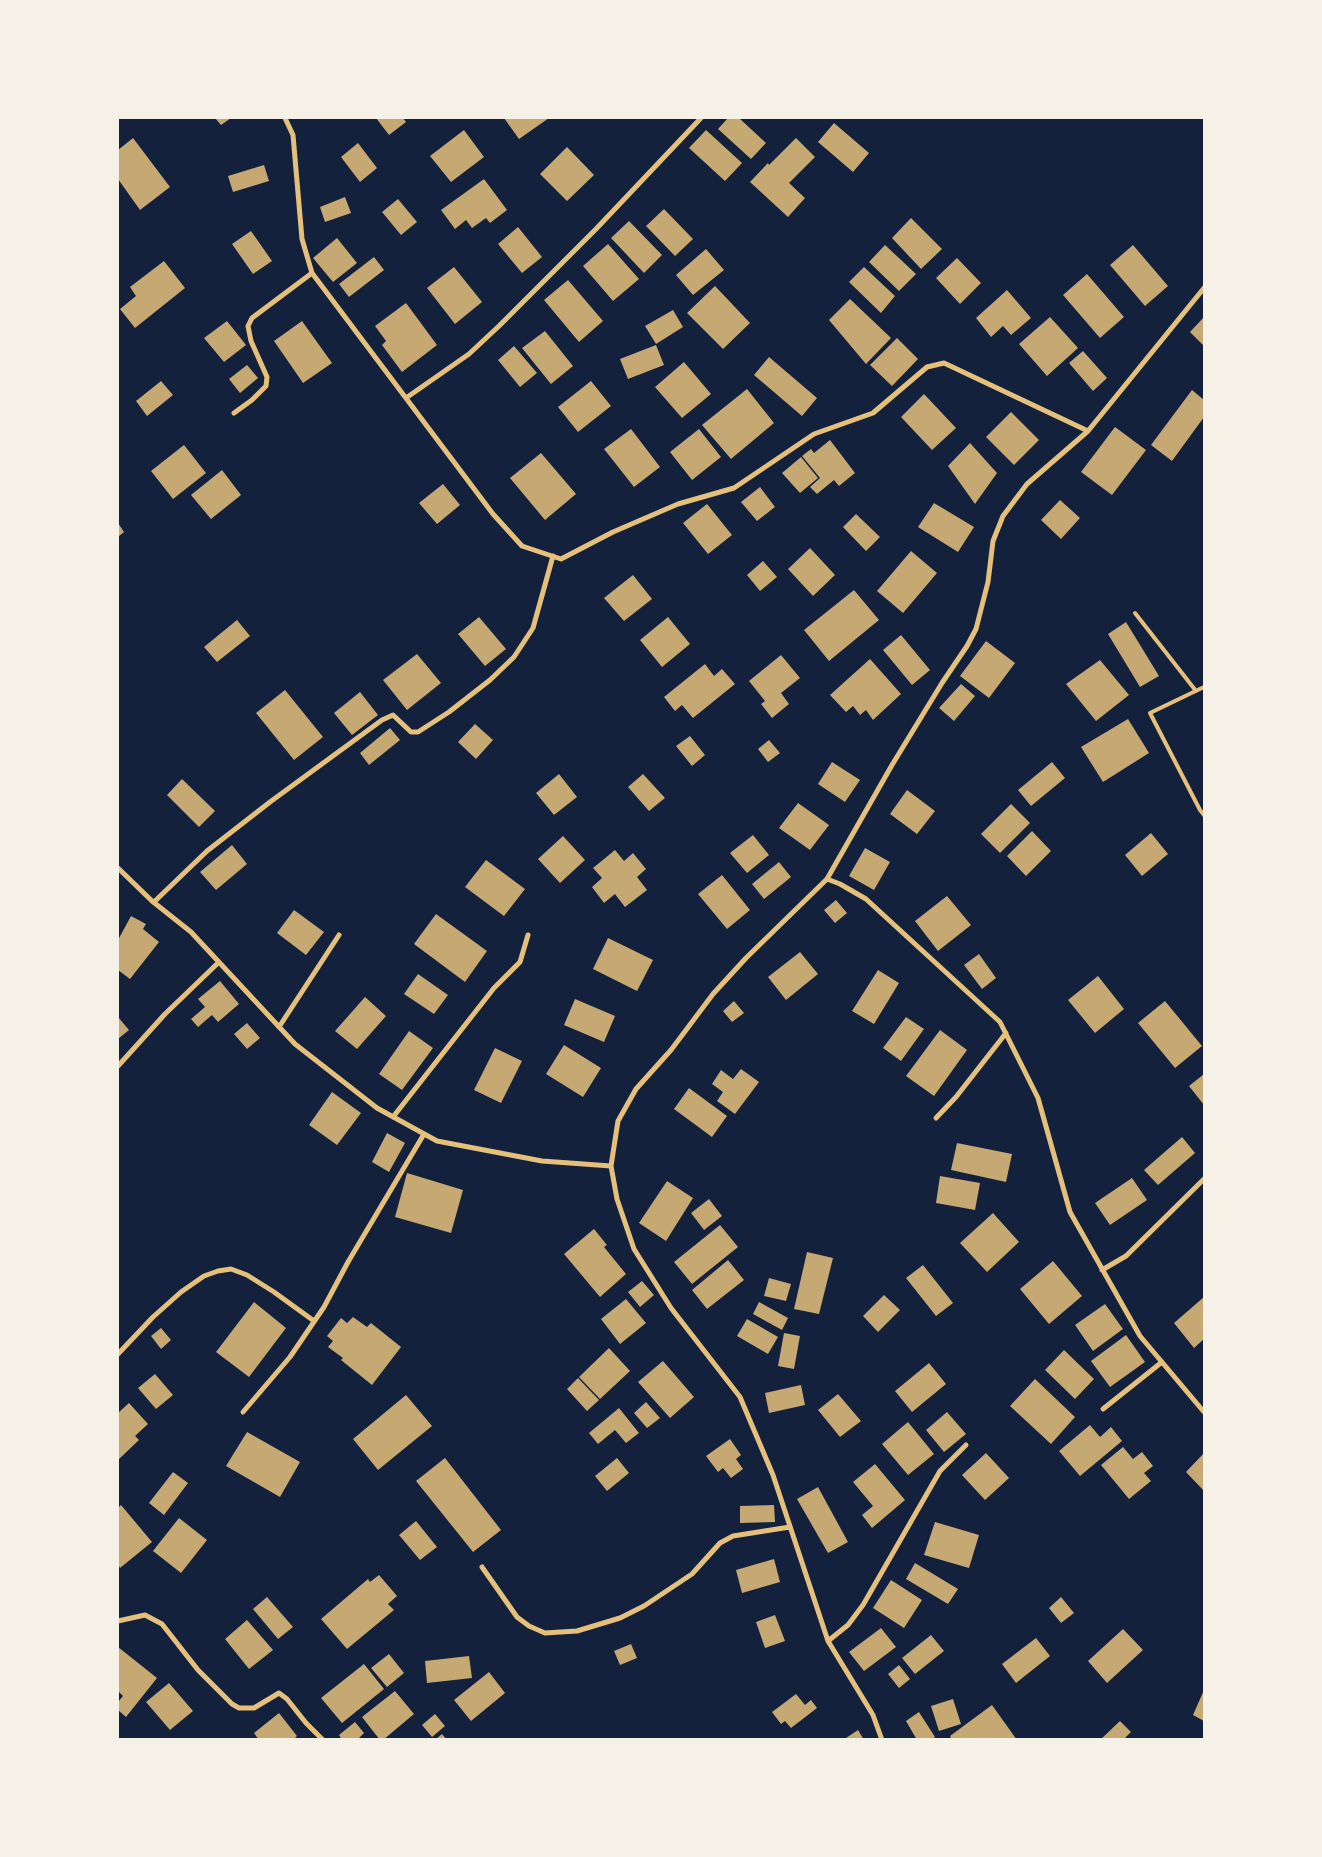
<!DOCTYPE html>
<style>
body{margin:0}
#map{position:relative;width:1322px;height:1857px;overflow:hidden;background:#14213d;font-family:"PT Sans",sans-serif}
canvas{display:block}
.frame{position:absolute;inset:0;border:119px solid #f6f1e7;pointer-events:none}
</style>
<div id="map">
<canvas width="1322" height="1857"></canvas>
<div class="frame"></div>
</div>
<script>
const ctx = document.querySelector('canvas').getContext('2d');
ctx.lineJoin = 'round';
function paint(path, color) { ctx.fillStyle = color; ctx.fill(path, 'evenodd'); }
const shape = rows => new Path2D(rows.map(r => 'M' + r).join(''));
function stroke(path, color, width, dash) { ctx.strokeStyle = color; ctx.lineWidth = width; ctx.lineCap = dash ? 'butt' : 'round'; ctx.setLineDash(dash || []); ctx.stroke(path); }
const building = shape([
 [215,118,231,118,221,125],
 [376,118,403,118,406,122,389,135],
 [504,118,549,118,519,139],
 [728,118,739,118,766,143,751,159,718,129],
 [834,123,869,153,853,172,818,142],
 [464,130,484,157,451,182,430,156],
 [706,130,742,163,725,181,689,148],
 [133,138,170,187,140,210,118,179,118,150],
 [796,138,815,157,789,183,805,198,788,217,750,182,768,163,769,165],
 [358,143,377,168,360,182,341,157],
 [567,147,594,175,567,201,540,174],
 [264,165,269,181,233,192,228,176],
 [484,179,507,210,490,223,486,218,472,228,466,220,455,229,441,210],
 [345,197,351,213,325,222,320,207],
 [398,199,417,222,401,235,382,212],
 [664,209,693,239,675,256,646,226],
 [911,218,942,249,921,269,892,238],
 [629,221,662,255,644,273,611,238],
 [518,227,542,257,522,273,498,244],
 [251,231,272,261,253,274,232,244],
 [337,238,357,263,333,282,313,258],
 [608,244,639,279,613,301,583,266],
 [885,245,916,274,899,291,869,262],
 [1133,245,1168,286,1145,306,1110,265],
 [706,249,724,270,693,295,676,275],
 [374,257,384,270,349,297,339,284],
 [957,258,981,283,960,304,936,278],
 [164,261,185,288,135,328,120,309,136,296,130,287],
 [454,267,482,302,455,324,427,288],
 [864,267,895,296,881,313,849,282],
 [1087,274,1124,317,1100,338,1063,295],
 [568,280,603,321,579,342,544,300],
 [715,286,750,323,723,349,687,313],
 [1007,290,1031,318,1011,335,1003,326,991,337,976,318],
 [850,299,891,338,866,364,829,320],
 [406,303,437,345,402,372,382,345,386,341,375,326],
 [673,310,683,327,656,344,645,326],
 [1050,317,1078,348,1047,376,1019,344],
 [1204,317,1204,346,1190,332],
 [227,321,246,345,224,362,204,338],
 [302,321,332,363,303,383,274,341],
 [545,331,573,366,551,384,522,348],
 [897,338,918,359,892,386,870,365],
 [656,345,664,365,628,379,620,359],
 [514,346,537,373,520,387,498,360],
 [1083,351,1107,378,1093,391,1069,363],
 [769,357,817,398,802,416,754,375],
 [684,362,711,394,682,418,655,387],
 [247,365,258,378,240,393,229,379],
 [161,381,173,395,147,416,136,401],
 [591,381,611,406,578,432,558,407],
 [747,389,774,423,731,459,702,425],
 [1192,390,1204,400,1204,417,1172,461,1151,445],
 [924,394,956,428,932,450,901,417],
 [1011,412,1039,440,1014,465,986,437],
 [1115,427,1146,450,1112,495,1081,472],
 [631,429,660,467,634,487,604,449],
 [699,429,721,457,692,480,670,452],
 [830,440,855,473,839,486,834,480,817,494,810,487,820,478,802,456,811,449,814,453],
 [970,443,997,473,975,504,948,466],
 [184,445,206,473,173,499,151,471],
 [541,453,576,494,545,520,510,478],
 [801,457,818,478,800,493,782,473],
 [222,470,241,495,211,519,191,495],
 [443,484,460,505,437,524,419,503],
 [760,487,775,507,757,521,741,502],
 [1060,500,1080,518,1061,539,1041,520],
 [934,503,974,527,958,552,918,527],
 [707,504,732,535,708,554,683,523],
 [856,514,880,537,866,551,843,527],
 [118,523,124,532,118,537],
 [810,548,835,575,813,596,788,569],
 [911,551,937,573,903,613,877,591],
 [763,561,777,577,760,591,747,575],
 [633,575,652,599,624,621,604,598],
 [854,590,879,620,829,661,804,630],
 [479,617,506,649,485,666,458,634],
 [668,617,690,644,662,667,640,640],
 [237,620,250,636,217,662,204,647],
 [1126,622,1159,676,1140,687,1108,634],
 [901,635,930,670,912,685,883,650],
 [986,641,1015,663,989,698,960,676],
 [417,654,441,683,407,710,383,680],
 [781,655,800,678,781,693,789,704,772,718,761,704,765,701,749,681],
 [870,659,901,694,873,720,866,710,860,715,853,706,846,712,830,695],
 [1100,660,1129,695,1096,721,1066,684],
 [705,664,714,676,722,669,735,684,693,718,682,705,675,711,664,697],
 [961,684,975,696,954,721,939,708],
 [285,690,323,737,294,760,256,713],
 [360,692,378,715,352,735,334,713],
 [1128,719,1149,753,1103,782,1081,747],
 [475,724,493,740,476,759,458,742],
 [390,728,400,740,369,765,360,753],
 [690,736,705,755,692,766,676,746],
 [769,740,780,753,768,762,758,749],
 [832,762,860,780,845,802,818,784],
 [1052,762,1065,778,1031,806,1018,790],
 [559,774,577,797,554,815,536,793],
 [643,774,665,798,649,811,628,787],
 [182,779,215,811,199,827,167,795],
 [907,790,935,811,917,834,890,814],
 [798,803,829,825,810,850,779,828],
 [1011,804,1030,823,1000,853,981,834],
 [1032,831,1051,851,1026,876,1007,856],
 [1151,833,1168,854,1142,876,1125,855],
 [753,835,769,855,747,873,730,853],
 [563,836,585,860,560,883,538,859],
 [232,845,247,864,216,890,200,872],
 [865,848,890,862,874,890,849,876],
 [615,850,624,861,633,853,646,869,637,877,647,890,625,907,615,894,604,903,592,887,602,878,593,868],
 [486,860,525,889,504,916,465,887],
 [779,862,791,877,764,899,752,884],
 [722,875,750,910,727,929,698,894],
 [947,896,971,925,938,951,915,921],
 [836,900,847,913,835,923,824,910],
 [294,910,324,932,306,955,277,933],
 [436,914,487,951,465,982,414,944],
 [131,916,146,924,143,929,159,942,130,979,118,970,118,940],
 [608,938,653,960,637,991,593,969],
 [800,952,818,974,786,1000,768,977],
 [979,954,996,978,982,989,964,965],
 [878,970,899,983,874,1024,852,1011],
 [418,974,448,995,434,1014,404,994],
 [1098,976,1124,1009,1095,1033,1068,1000],
 [220,981,239,1004,218,1022,212,1015,198,1027,191,1019,205,1007,198,999],
 [365,997,386,1016,357,1049,335,1031],
 [575,999,615,1016,604,1042,564,1025],
 [734,1001,744,1013,732,1022,723,1011],
 [1165,1001,1202,1046,1175,1068,1138,1023],
 [118,1017,129,1030,118,1039],
 [906,1017,924,1029,901,1061,883,1048],
 [247,1023,260,1038,247,1049,234,1034],
 [940,1030,967,1050,934,1096,906,1076],
 [409,1031,433,1048,402,1090,379,1074],
 [564,1045,601,1068,583,1097,546,1074],
 [495,1048,522,1061,501,1103,474,1090],
 [741,1069,759,1082,735,1114,717,1101,723,1092,712,1084,721,1070,733,1079],
 [1204,1074,1204,1105,1189,1086],
 [689,1088,727,1116,712,1137,674,1109],
 [332,1092,361,1113,337,1145,309,1125],
 [387,1133,405,1143,389,1172,372,1162],
 [1182,1137,1195,1153,1158,1185,1144,1170],
 [957,1143,1012,1154,1006,1182,951,1170],
 [407,1173,463,1190,451,1233,395,1217],
 [940,1176,980,1183,975,1210,936,1203],
 [1132,1178,1147,1200,1110,1225,1095,1203],
 [667,1181,693,1198,666,1241,639,1223],
 [709,1199,722,1216,704,1230,691,1213],
 [993,1213,1019,1242,987,1272,960,1243],
 [720,1225,738,1247,692,1284,674,1262],
 [594,1229,607,1245,604,1247,626,1274,600,1297,564,1254],
 [807,1252,833,1258,819,1314,794,1309],
 [728,1260,744,1280,707,1309,692,1290],
 [1053,1261,1082,1296,1049,1324,1020,1289],
 [923,1265,953,1303,936,1316,906,1278],
 [769,1278,791,1284,786,1301,764,1296],
 [642,1281,654,1295,640,1307,628,1292],
 [884,1295,900,1310,878,1332,863,1316],
 [1204,1297,1204,1339,1194,1348,1174,1323],
 [626,1299,646,1323,620,1344,601,1319],
 [254,1302,286,1328,249,1377,216,1352],
 [759,1302,788,1318,782,1330,753,1314],
 [1105,1304,1123,1329,1093,1351,1075,1325],
 [353,1317,367,1327,371,1323,401,1347,372,1385,341,1360,343,1358,328,1347,333,1341,327,1336,341,1318,347,1323],
 [747,1319,778,1337,768,1354,737,1336],
 [161,1328,171,1340,161,1349,151,1336],
 [784,1333,800,1336,794,1369,778,1366],
 [1126,1335,1145,1362,1110,1387,1091,1361],
 [609,1348,630,1371,600,1399,579,1377],
 [1064,1350,1094,1379,1075,1399,1045,1370],
 [663,1361,694,1397,670,1418,638,1382],
 [929,1363,946,1384,912,1412,895,1391],
 [155,1374,173,1395,156,1409,138,1388],
 [578,1378,599,1400,587,1411,567,1389],
 [1035,1379,1075,1417,1051,1444,1010,1406],
 [801,1385,805,1405,769,1413,765,1393],
 [838,1394,861,1421,840,1437,818,1410],
 [406,1395,432,1426,378,1470,353,1439],
 [646,1402,660,1418,647,1428,634,1413],
 [129,1403,148,1424,135,1436,139,1440,118,1460,118,1413],
 [619,1408,639,1433,626,1443,615,1430,598,1444,589,1433],
 [947,1412,966,1434,944,1452,926,1430],
 [908,1422,934,1454,908,1475,882,1444],
 [1090,1425,1100,1437,1111,1427,1122,1441,1080,1476,1059,1451],
 [247,1432,300,1462,280,1497,226,1466],
 [730,1439,741,1455,736,1459,743,1469,731,1478,723,1468,718,1472,706,1456],
 [1123,1447,1133,1459,1142,1452,1153,1466,1144,1473,1151,1481,1129,1499,1101,1465],
 [986,1453,1009,1478,985,1500,962,1475],
 [1204,1453,1204,1491,1186,1472],
 [445,1458,501,1530,473,1552,416,1481],
 [617,1458,629,1473,607,1491,595,1476],
 [875,1464,905,1500,872,1528,862,1515,873,1506,853,1482],
 [173,1472,188,1483,164,1515,149,1503],
 [818,1487,848,1542,828,1553,797,1499],
 [121,1505,152,1542,120,1568,118,1564,118,1508],
 [774,1505,775,1522,740,1523,740,1506],
 [179,1518,207,1540,181,1573,153,1551],
 [416,1521,437,1547,420,1560,399,1535],
 [935,1522,979,1535,969,1568,924,1555],
 [774,1559,780,1582,742,1593,736,1570],
 [915,1563,958,1589,948,1604,906,1579],
 [379,1575,397,1596,388,1604,394,1610,347,1649,321,1619,368,1579,370,1582],
 [891,1580,922,1600,904,1628,873,1608],
 [267,1597,293,1627,278,1639,253,1609],
 [1061,1597,1074,1613,1061,1623,1049,1608],
 [775,1615,785,1641,765,1648,756,1622],
 [247,1620,273,1650,249,1669,225,1639],
 [881,1628,896,1647,864,1671,849,1652],
 [1123,1629,1143,1650,1107,1683,1088,1661],
 [931,1635,944,1651,915,1674,902,1658],
 [1036,1638,1050,1656,1016,1683,1002,1664],
 [631,1644,637,1658,620,1665,614,1651],
 [118,1647,157,1678,126,1717,118,1710,118,1702,123,1696,118,1691],
 [389,1654,404,1673,387,1687,371,1668],
 [469,1656,472,1678,427,1683,425,1661],
 [364,1664,384,1689,342,1723,321,1698],
 [899,1665,910,1679,899,1688,888,1674],
 [489,1672,505,1693,471,1721,454,1700],
 [169,1683,193,1711,170,1730,146,1702],
 [1204,1690,1204,1721,1193,1715],
 [395,1691,414,1714,383,1740,380,1740,362,1717],
 [796,1694,805,1705,811,1700,817,1708,791,1728,785,1721,781,1724,772,1712],
 [953,1699,961,1724,939,1731,931,1706],
 [992,1705,1017,1740,952,1740,950,1736],
 [919,1712,935,1737,931,1740,917,1740,906,1721],
 [279,1713,297,1736,293,1740,259,1740,254,1733],
 [435,1714,445,1726,432,1737,422,1725],
 [1120,1721,1131,1732,1123,1740,1100,1740],
 [355,1722,364,1733,357,1740,342,1740,339,1735],
 [858,1730,864,1740,843,1740],
 [442,1734,447,1740,435,1740]
]);
const service = shape([
 [1135,613,1196,691],
 [1204,687,1150,713,1200,810,1204,815]
]);
const minor = shape([
 [285,118,293,135,302,239,312,273,493,514,522,546,561,559,613,532,678,504,734,488,814,434,873,413,927,367,944,363,1088,431],
 [406,398,469,354,499,326,596,229,701,118],
 [234,413,252,400,266,386,267,377,251,341,248,326,252,318,312,273],
 [118,868,152,901,191,932,295,1044,377,1108,437,1141,542,1161,611,1166],
 [827,879,840,884,866,899,1000,1022,1038,1098,1070,1212,1140,1336,1204,1412],
 [154,902,207,851,270,802,382,720,393,715,411,732,418,732,449,712,490,680,514,657,533,628,553,556],
 [279,1027,339,935],
 [118,1066,165,1014,219,962],
 [393,1117,494,988,520,962,528,935],
 [936,1118,956,1097,1006,1033],
 [1102,1270,1126,1256,1204,1179],
 [118,1354,153,1317,181,1292,204,1276,218,1271,231,1269,247,1275,274,1292,314,1321],
 [1103,1409,1162,1362],
 [243,1412,290,1357,324,1307,348,1262,424,1134],
 [482,1567,517,1617,529,1626,545,1633,577,1631,620,1618,644,1606,692,1574,720,1543,733,1536,790,1527],
 [118,1621,145,1615,162,1624,198,1670,232,1704,239,1708,254,1708,279,1693,287,1699,306,1723,323,1740],
 [828,1641,848,1625,863,1605,940,1471,966,1445],
 [882,1740,873,1715,828,1641,773,1475,740,1397,671,1308,634,1249,617,1199,611,1166,618,1121,636,1089,671,1050,713,994,746,958,827,879,892,765,942,683,967,646,976,629,988,582,993,541,1003,516,1027,484,1088,431,1204,288]
]);
paint(building, '#c6a872');
stroke(service, '#e5c07b', 4);
stroke(minor, '#e5c07b', 5);
</script>
